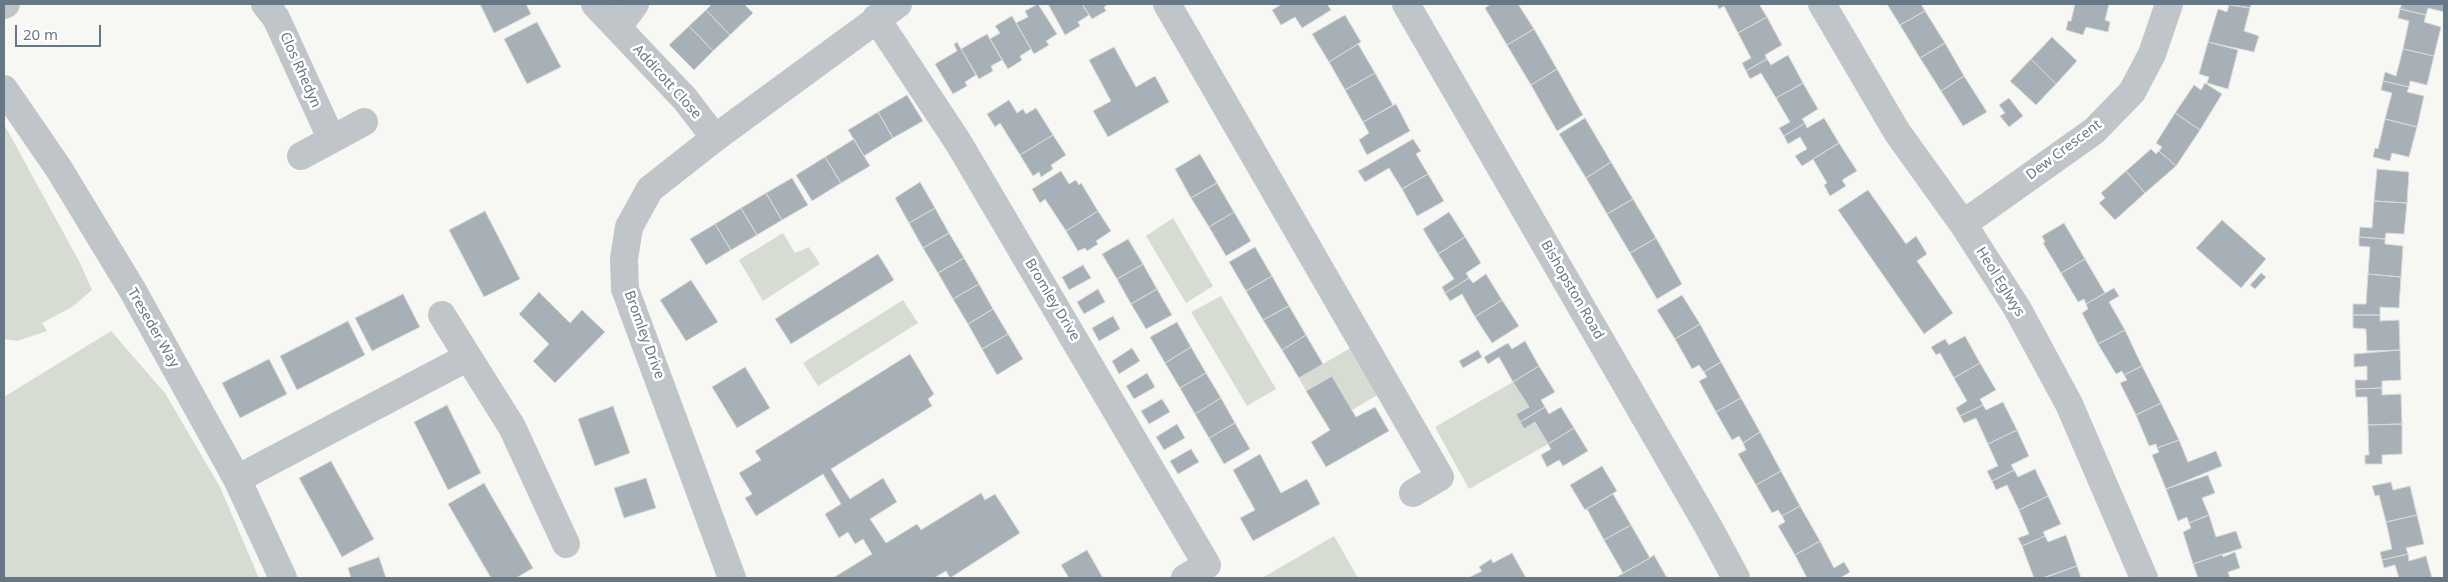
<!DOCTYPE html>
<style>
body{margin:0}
#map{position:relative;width:2448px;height:582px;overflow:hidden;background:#f7f7f4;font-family:"Noto Sans",sans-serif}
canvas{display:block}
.frame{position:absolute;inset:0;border:5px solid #667886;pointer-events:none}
.scale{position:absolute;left:15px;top:25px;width:86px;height:22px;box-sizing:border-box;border:2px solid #667886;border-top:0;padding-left:6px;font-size:15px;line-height:18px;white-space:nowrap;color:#667886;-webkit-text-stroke:4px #fff;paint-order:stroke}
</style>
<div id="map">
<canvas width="2448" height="582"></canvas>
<div class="frame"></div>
<div class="scale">20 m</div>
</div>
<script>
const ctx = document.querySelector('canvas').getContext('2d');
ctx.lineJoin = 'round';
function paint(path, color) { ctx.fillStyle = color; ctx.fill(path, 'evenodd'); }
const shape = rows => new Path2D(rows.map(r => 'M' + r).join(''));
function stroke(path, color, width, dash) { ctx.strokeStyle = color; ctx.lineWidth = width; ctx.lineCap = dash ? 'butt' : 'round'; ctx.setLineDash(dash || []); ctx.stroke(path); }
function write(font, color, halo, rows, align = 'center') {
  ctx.font = font + ' "Noto Sans",sans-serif'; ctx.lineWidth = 5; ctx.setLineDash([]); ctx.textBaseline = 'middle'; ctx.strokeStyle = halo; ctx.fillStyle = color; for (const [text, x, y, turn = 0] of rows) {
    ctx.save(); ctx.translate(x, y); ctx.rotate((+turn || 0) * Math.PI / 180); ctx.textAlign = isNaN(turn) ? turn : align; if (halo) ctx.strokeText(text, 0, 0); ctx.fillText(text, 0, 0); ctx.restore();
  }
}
const green = shape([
 [4,124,80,263,92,290,72,307,42,323,47,331,17,341,4,339],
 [1173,218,1213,286,1186,303,1146,236],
 [783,233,795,253,809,247,820,264,763,301,739,260],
 [1221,296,1276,389,1247,406,1191,312],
 [903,300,918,323,818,386,803,363],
 [111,331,165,393,220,487,259,578,4,578,4,397],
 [1352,347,1379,394,1352,410,1332,376,1306,391,1299,378],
 [1513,382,1529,407,1516,415,1524,428,1535,422,1548,444,1469,489,1435,427],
 [1334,536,1358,578,1262,578]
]);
const building = shape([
 [480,4,526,4,531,14,494,33,480,4],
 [712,4,744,4,753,13,730,35,706,10,712,4],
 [1038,4,1057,34,1046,41,1049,45,1034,54,1016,23,1028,17,1025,11,1038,4],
 [1048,4,1082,4,1089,15,1078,22,1080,26,1065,35,1048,4],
 [1082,4,1109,4,1104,7,1106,11,1092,19,1082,4],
 [1282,4,1327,4,1331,10,1302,28,1295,17,1281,25,1272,10,1282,4],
 [1491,4,1518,4,1534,29,1507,45,1485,8,1491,4],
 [1717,4,1759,4,1767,17,1738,33,1724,6,1719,9,1717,4],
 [1887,4,1921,4,1925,11,1900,25,1887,4],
 [2075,4,2109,4,2105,20,2110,22,2108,32,2086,27,2083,35,2066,30,2068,21,2071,21,2075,4],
 [2229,4,2251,4,2250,8,2229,4],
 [2402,4,2444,4,2444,12,2428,8,2426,15,2400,9,2402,4],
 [2229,5,2250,8,2244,31,2259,36,2254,52,2208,42,2218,9,2227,12,2229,5],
 [2400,9,2426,15,2424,22,2441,27,2434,56,2403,49,2409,21,2398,18,2400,9],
 [706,10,730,35,713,51,689,26,706,10],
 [1925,11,1945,43,1920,58,1900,25,1925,11],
 [1345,15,1361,42,1329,62,1312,34,1345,15],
 [1012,16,1031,49,1020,56,1022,60,1008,69,990,39,1000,33,995,26,1012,16],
 [1767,17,1782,45,1765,55,1767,59,1746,71,1742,63,1751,58,1738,33,1767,17],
 [537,22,561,67,527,84,504,39,537,22],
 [689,26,713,51,694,70,669,45,689,26],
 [1534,29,1557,69,1531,85,1507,45,1534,29],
 [987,34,1002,60,991,66,993,71,979,79,961,49,987,34],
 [2052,37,2077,61,2056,84,2031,59,2052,37],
 [957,42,976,75,965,82,967,86,953,94,935,64,957,51,954,44,957,42],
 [2208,42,2238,50,2228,89,2207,83,2209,77,2199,74,2208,42],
 [1945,43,1964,76,1941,91,1920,58,1945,43],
 [1358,44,1375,73,1345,90,1329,62,1358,44],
 [1114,47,1136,87,1155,76,1169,102,1108,137,1093,111,1111,101,1089,60,1114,47],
 [2403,49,2434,56,2427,85,2410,81,2409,87,2383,81,2385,72,2396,76,2403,49],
 [1788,55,1803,83,1776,98,1761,73,1750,79,1746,71,1767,59,1771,65,1788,55],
 [2031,59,2056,84,2036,105,2010,81,2031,59],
 [1557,69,1583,115,1557,131,1531,85,1557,69],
 [1375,73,1393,105,1363,122,1345,90,1375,73],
 [1964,76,1987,112,1963,126,1941,91,1964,76],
 [2383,81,2409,87,2407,92,2424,96,2417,127,2385,119,2392,93,2381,90,2383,81],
 [1803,83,1818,109,1802,119,1805,123,1784,136,1779,128,1790,122,1776,98,1803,83],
 [2205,83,2222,94,2200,130,2175,113,2194,85,2201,90,2205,83],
 [907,95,923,121,893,138,878,112,907,95],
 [2009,98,2023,116,2009,127,2000,116,2005,113,1999,105,2009,98],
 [1009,100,1017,113,1023,109,1026,114,1036,108,1053,135,1020,155,1000,123,995,127,987,114,1009,100],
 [1396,104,1410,131,1367,155,1359,140,1369,133,1363,122,1396,104],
 [878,112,893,138,864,156,848,130,878,112],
 [2175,113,2200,130,2176,166,2159,151,2162,147,2156,143,2175,113],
 [1585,118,1611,162,1586,178,1559,134,1585,118],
 [1824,118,1839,143,1802,166,1795,156,1807,149,1800,137,1788,144,1784,136,1805,123,1807,128,1824,118],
 [2385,119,2417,127,2409,157,2392,153,2390,161,2373,157,2375,148,2378,149,2385,119],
 [1053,135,1066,155,1051,165,1053,169,1041,177,1039,172,1033,176,1020,155,1053,135],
 [854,139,870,166,841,183,825,157,854,139],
 [1413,139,1421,151,1416,154,1428,174,1402,189,1389,168,1365,182,1358,171,1413,139],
 [1839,143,1857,171,1842,180,1846,186,1830,196,1824,185,1827,183,1813,159,1839,143],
 [2151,149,2156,154,2159,151,2176,166,2145,193,2126,171,2151,149],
 [1200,154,1217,183,1191,198,1175,169,1200,154],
 [825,157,841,183,812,201,796,175,825,157],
 [1611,162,1633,199,1607,214,1586,178,1611,162],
 [2377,169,2409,172,2407,203,2374,201,2377,169],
 [1061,171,1069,184,1076,180,1079,185,1081,183,1098,211,1066,231,1045,199,1040,203,1032,189,1061,171],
 [2126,171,2145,193,2115,220,2099,203,2105,198,2101,193,2126,171],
 [1428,174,1444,201,1417,216,1402,189,1428,174],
 [792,178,808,205,782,220,766,193,792,178],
 [920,182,935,208,909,223,895,198,920,182],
 [1217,183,1234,212,1209,227,1191,198,1217,183],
 [1868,190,1906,244,1916,236,1927,254,1917,261,1953,313,1924,334,1838,210,1868,190],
 [766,193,782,220,757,235,741,208,766,193],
 [1633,199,1656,238,1630,253,1607,214,1633,199],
 [2374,201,2407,203,2404,234,2386,233,2385,239,2359,237,2360,227,2372,228,2374,201],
 [741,208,757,235,731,250,715,224,741,208],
 [935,208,949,233,923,248,909,223,935,208],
 [485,211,520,279,484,297,449,230,485,211],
 [1098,211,1111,231,1096,241,1098,244,1087,251,1085,248,1078,251,1066,231,1098,211],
 [1234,212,1251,241,1226,256,1209,227,1234,212],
 [1449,212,1465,237,1438,254,1423,229,1449,212],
 [2222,220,2266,259,2241,288,2196,248,2222,220],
 [2064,223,2085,259,2061,273,2043,243,2045,242,2042,236,2064,223],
 [715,224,731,250,706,265,690,239,715,224],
 [949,233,964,258,938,273,923,248,949,233],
 [1465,237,1481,263,1466,273,1469,278,1445,293,1442,287,1454,279,1438,254,1465,237],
 [2359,237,2385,239,2385,244,2403,246,2401,277,2368,274,2370,247,2359,246,2359,237],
 [1656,238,1682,284,1657,299,1630,253,1656,238],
 [1128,239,1143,264,1117,279,1102,254,1128,239],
 [1255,247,1272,276,1246,291,1229,262,1255,247],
 [878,254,894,280,791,344,775,319,878,254],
 [964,258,979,284,953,299,938,273,964,258],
 [2085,259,2105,293,2086,304,2084,299,2078,302,2061,273,2085,259],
 [1143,264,1157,289,1131,304,1117,279,1143,264],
 [1083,265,1091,278,1069,290,1062,277,1083,265],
 [2261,273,2266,277,2255,289,2250,285,2261,273],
 [1486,274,1502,300,1475,317,1462,294,1450,301,1445,293,1469,278,1473,283,1486,274],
 [2368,274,2401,277,2399,308,2380,307,2380,315,2353,315,2353,304,2366,304,2368,274],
 [1272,276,1289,306,1263,320,1246,291,1272,276],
 [691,280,718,322,686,341,660,300,691,280],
 [979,284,993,309,968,324,953,299,979,284],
 [2114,288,2119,296,2109,302,2125,330,2098,344,2082,313,2088,309,2086,304,2114,288],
 [1098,289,1105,302,1084,314,1077,302,1098,289],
 [1157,289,1172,315,1146,329,1131,304,1157,289],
 [539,292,570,323,582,310,605,332,555,383,533,361,549,344,519,314,539,292],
 [403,294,420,327,372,351,355,318,403,294],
 [1682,295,1700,324,1675,339,1657,310,1682,295],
 [1502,300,1519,326,1492,343,1475,317,1502,300],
 [1289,306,1306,335,1282,350,1263,320,1289,306],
 [993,309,1008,334,982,349,968,324,993,309],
 [2353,315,2380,315,2380,321,2399,320,2400,350,2367,351,2366,329,2353,328,2353,315],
 [1113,316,1120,329,1099,341,1092,328,1113,316],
 [348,321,365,355,297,390,280,356,348,321],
 [1177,322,1191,347,1165,363,1150,337,1177,322],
 [1700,324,1721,362,1704,372,1699,365,1692,369,1675,339,1700,324],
 [2125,330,2142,366,2124,375,2122,371,2116,374,2098,344,2125,330],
 [1008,334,1023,359,997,375,982,349,1008,334],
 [1306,335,1323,364,1299,378,1282,350,1306,335],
 [1965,336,1980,363,1954,378,1940,353,1936,355,1931,347,1945,339,1949,345,1965,336],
 [1525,341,1539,366,1513,382,1499,357,1488,364,1484,357,1508,343,1512,349,1525,341],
 [1191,347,1206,373,1180,388,1165,363,1191,347],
 [1132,348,1140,361,1119,374,1112,361,1132,348],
 [1478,350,1482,357,1463,368,1459,361,1478,350],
 [2400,350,2401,380,2382,381,2382,388,2355,389,2355,380,2367,380,2367,366,2354,367,2354,354,2400,350],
 [910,354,934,394,928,399,932,406,831,469,850,499,883,478,897,502,870,519,886,543,917,524,921,530,981,493,985,500,995,494,1020,533,950,578,946,571,934,578,833,578,872,554,863,539,855,544,848,532,839,538,825,514,841,504,823,474,756,516,745,498,752,494,739,473,761,460,755,451,910,354],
 [269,359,287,394,240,418,222,383,269,359],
 [1721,362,1741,398,1716,412,1699,381,1707,377,1704,372,1721,362],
 [1980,363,1996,390,1980,399,1983,405,1960,416,1956,408,1967,401,1954,378,1980,363],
 [1539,366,1555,392,1541,400,1545,407,1520,422,1516,414,1529,407,1513,382,1539,366],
 [2142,366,2161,403,2136,415,2120,383,2127,380,2124,375,2142,366],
 [745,367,770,408,737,428,712,387,745,367],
 [1147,373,1155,387,1134,399,1126,386,1147,373],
 [1206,373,1221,398,1195,414,1180,388,1206,373],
 [1332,376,1356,417,1375,407,1389,431,1326,467,1311,442,1330,430,1306,391,1332,376],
 [2382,388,2382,395,2401,394,2402,424,2368,425,2367,397,2356,397,2355,389,2382,388],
 [1221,398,1235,423,1209,438,1195,414,1221,398],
 [1741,398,1760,432,1743,443,1739,436,1732,440,1716,412,1741,398],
 [1162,399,1170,412,1149,424,1141,411,1162,399],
 [2003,402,2017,430,1988,444,1976,418,1964,423,1960,416,1983,405,1986,410,2003,402],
 [2161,403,2179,440,2157,448,2156,444,2149,446,2136,415,2161,403],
 [447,405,481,473,448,490,414,422,447,405],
 [613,406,630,453,595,466,578,419,613,406],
 [1545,407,1549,414,1561,407,1574,428,1548,444,1535,422,1524,429,1520,422,1545,407],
 [1235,423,1250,449,1224,464,1209,438,1235,423],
 [1177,424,1185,438,1164,450,1156,437,1177,424],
 [2402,424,2402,454,2382,455,2382,464,2365,464,2365,455,2369,455,2368,425,2402,424],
 [1574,428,1588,451,1563,466,1559,460,1547,467,1541,455,1551,449,1548,444,1574,428],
 [2017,430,2029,456,2011,465,2014,470,1992,481,1987,471,1998,466,1988,444,2017,430],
 [1760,432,1781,471,1756,485,1738,454,1746,450,1743,443,1760,432],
 [2179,440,2188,462,2216,451,2222,466,2166,489,2152,455,2159,452,2157,448,2179,440],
 [1191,449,1199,462,1178,474,1170,461,1191,449],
 [1260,454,1281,493,1307,479,1320,504,1253,541,1240,518,1255,510,1233,470,1260,454],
 [331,461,374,539,342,557,299,478,331,461],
 [1602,466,1617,491,1585,510,1570,485,1602,466],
 [2035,469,2048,496,2019,510,2007,485,1996,490,1992,481,2014,470,2018,477,2035,469],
 [1781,471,1800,506,1782,516,1778,510,1772,513,1756,485,1781,471],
 [2208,475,2215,493,2202,498,2209,515,2189,523,2187,517,2178,521,2166,489,2208,475],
 [646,478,656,508,624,518,614,488,646,478],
 [2391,482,2393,490,2410,486,2417,515,2386,522,2379,495,2375,496,2372,486,2391,482],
 [484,483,533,568,516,578,491,578,448,504,484,483],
 [1613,494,1631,525,1604,540,1587,509,1613,494],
 [2048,496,2061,524,2043,532,2045,536,2022,546,2018,538,2029,534,2019,510,2048,496],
 [1800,506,1820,541,1795,555,1778,526,1785,522,1782,516,1800,506],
 [2209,515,2216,537,2236,531,2242,548,2193,564,2183,532,2191,528,2189,523,2209,515],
 [2417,515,2424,544,2406,548,2408,554,2382,560,2380,552,2392,549,2386,522,2417,515],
 [1631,525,1650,558,1623,573,1604,540,1631,525],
 [2066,535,2077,566,2042,578,2034,578,2022,546,2045,536,2048,542,2066,535],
 [1820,541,1834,568,1844,562,1850,572,1840,578,1807,578,1795,555,1820,541],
 [1087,550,1103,578,1069,578,1061,565,1087,550],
 [2235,552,2240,568,2228,572,2230,578,2198,578,2193,564,2222,554,2223,557,2235,552],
 [1512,553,1526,578,1468,578,1482,571,1479,567,1491,559,1493,563,1512,553],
 [2408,554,2409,561,2426,556,2432,578,2399,578,2395,565,2384,568,2382,560,2408,554],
 [1654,555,1667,578,1615,578,1650,558,1654,555],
 [379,557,386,578,351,578,348,568,379,557],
 [2077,566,2081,578,2048,578,2047,577,2077,566]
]);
const minor = shape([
 [265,4,276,18,331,138],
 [595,4,685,99,715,138],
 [1167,4,1440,477,1413,493],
 [1406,4,1708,526,1736,578],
 [1822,4,1897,132,1963,224,2017,308,2069,404,2144,578],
 [4,5,6,4],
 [876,18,958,142,1207,565,1185,578],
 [618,27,635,4],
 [4,89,59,169,133,291,237,479,283,578],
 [301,156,364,122],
 [1963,224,2094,131,2132,92,2152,54,2169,4],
 [442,315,468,357],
 [237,479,468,357,512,427,566,544],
 [732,578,625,289,624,259,629,227,650,189,715,138,898,4]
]);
const streetNames = [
 ["Clos Rhedyn",300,70,66],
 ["Addicott Close",667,82,48],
 ["Dew Crescent",2064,150,-37],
 ["Heol Eglwys",2000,282,58],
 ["Bishopston Road",1572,290,60],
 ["Bromley Drive",1052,300,59],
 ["Treseder Way",153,328,60],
 ["Bromley Drive",644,335,70]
];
paint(green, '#d7dcd3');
paint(building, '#a7b0b6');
stroke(building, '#d9d9d7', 1);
stroke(minor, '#c0c5c9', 28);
write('14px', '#667886', '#fff', streetNames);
</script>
